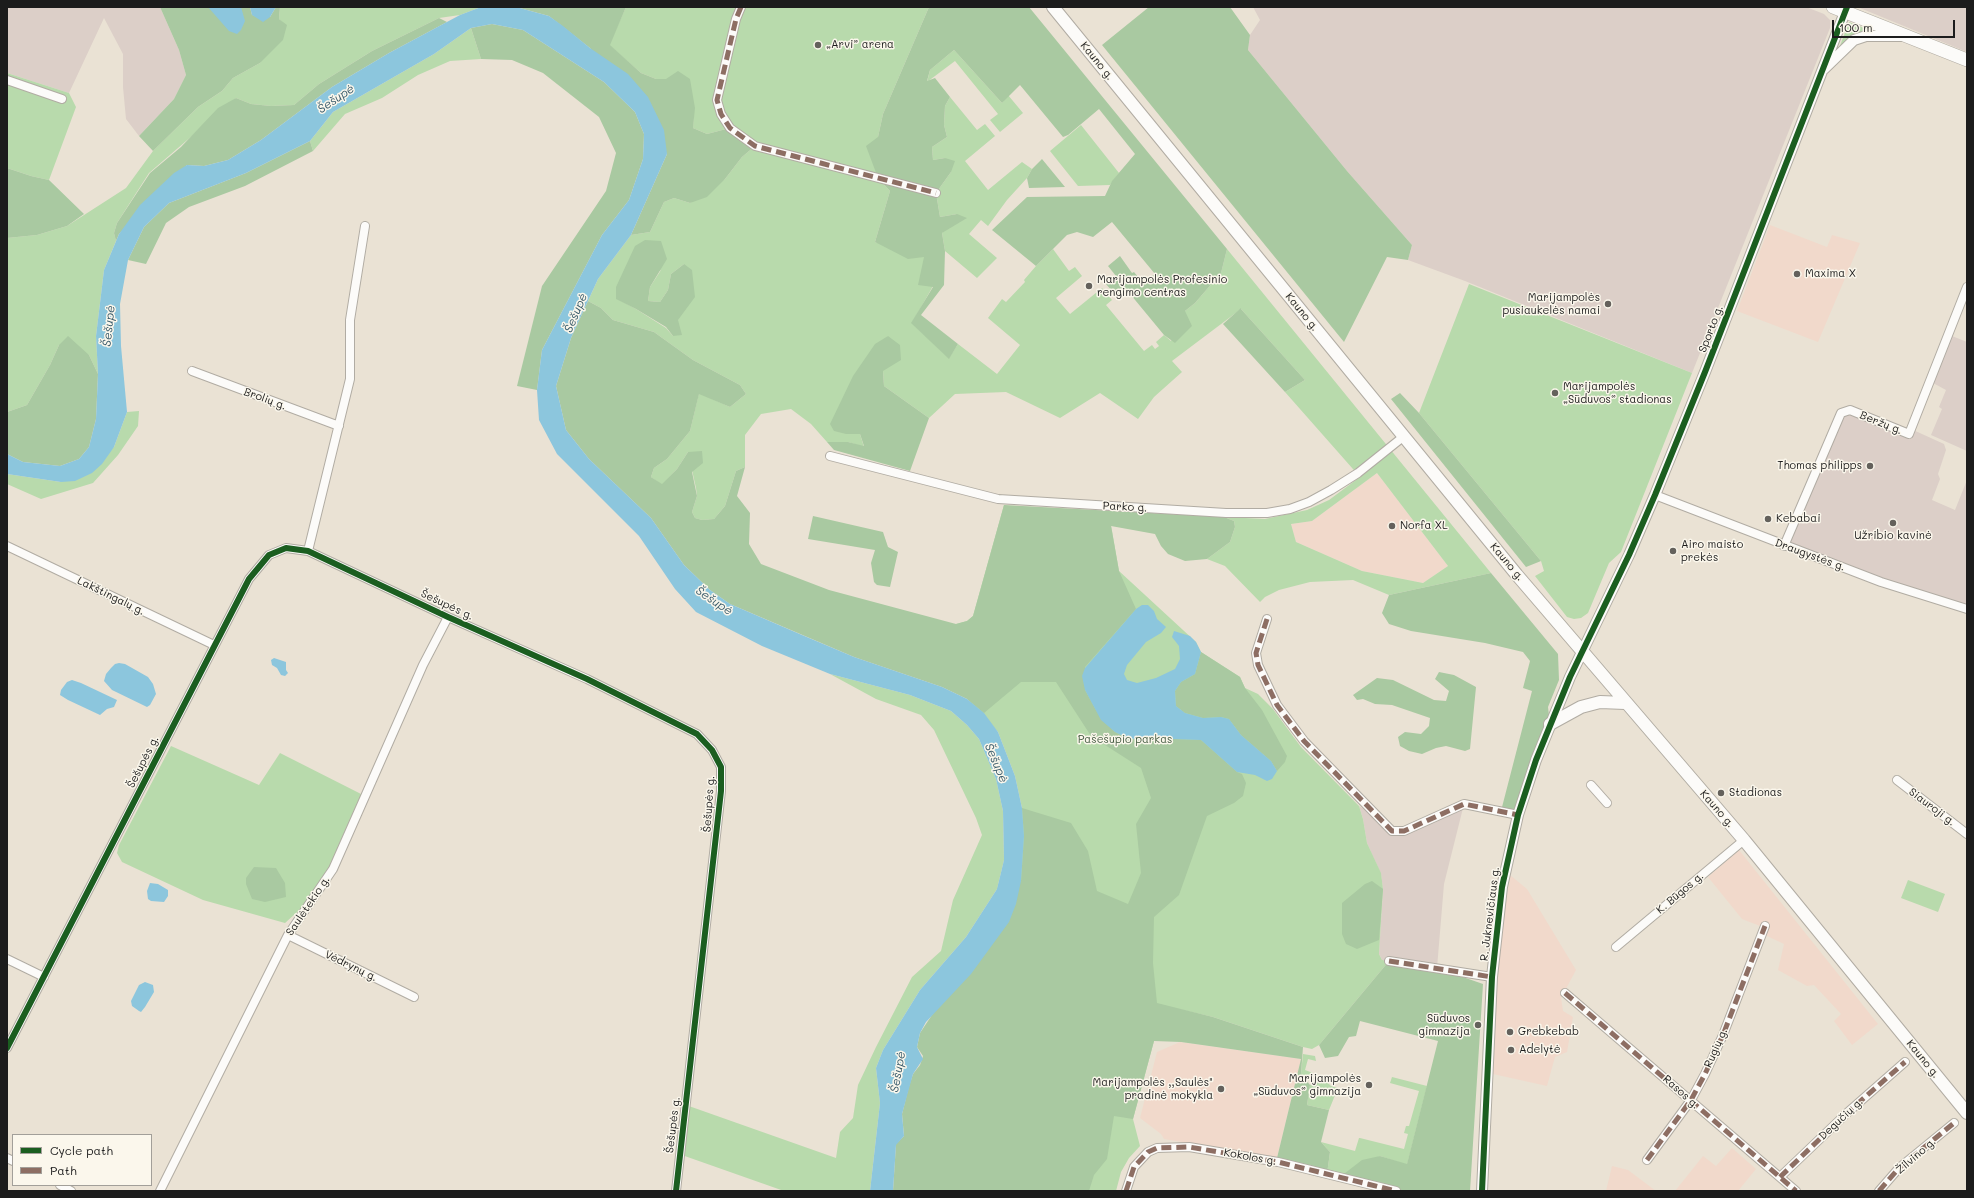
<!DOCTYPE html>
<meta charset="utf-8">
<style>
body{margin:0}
#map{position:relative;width:1974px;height:1198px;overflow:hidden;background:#eae2d4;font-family:Mali,sans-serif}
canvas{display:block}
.frame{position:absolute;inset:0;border:8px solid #1c1c1c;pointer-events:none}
.legend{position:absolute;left:12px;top:1134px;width:140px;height:52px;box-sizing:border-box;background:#fbf7ec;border:1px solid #a29f99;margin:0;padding:5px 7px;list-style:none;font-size:12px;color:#1c1c1c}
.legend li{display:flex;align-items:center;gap:8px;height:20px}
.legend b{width:20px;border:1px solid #a29f99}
.scale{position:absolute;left:1832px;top:20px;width:123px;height:18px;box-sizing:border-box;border:2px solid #1c1c1c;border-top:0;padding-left:5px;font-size:12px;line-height:14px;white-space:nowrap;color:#1c1c1c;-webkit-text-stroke:3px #fbf7ec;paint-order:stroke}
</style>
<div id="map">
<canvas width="1974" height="1198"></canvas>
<div class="frame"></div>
<ul class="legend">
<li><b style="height:5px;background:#1b5e20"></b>Cycle path</li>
<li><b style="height:5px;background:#8d6e63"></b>Path</li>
</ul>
<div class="scale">100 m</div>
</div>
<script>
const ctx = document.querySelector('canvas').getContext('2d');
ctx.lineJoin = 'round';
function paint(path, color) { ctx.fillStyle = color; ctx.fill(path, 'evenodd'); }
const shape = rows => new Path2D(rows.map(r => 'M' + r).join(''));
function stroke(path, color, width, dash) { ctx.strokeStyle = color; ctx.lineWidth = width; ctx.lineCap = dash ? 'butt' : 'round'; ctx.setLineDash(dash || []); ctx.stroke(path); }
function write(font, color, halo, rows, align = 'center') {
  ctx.font = font + ' Mali,sans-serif'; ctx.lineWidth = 3; ctx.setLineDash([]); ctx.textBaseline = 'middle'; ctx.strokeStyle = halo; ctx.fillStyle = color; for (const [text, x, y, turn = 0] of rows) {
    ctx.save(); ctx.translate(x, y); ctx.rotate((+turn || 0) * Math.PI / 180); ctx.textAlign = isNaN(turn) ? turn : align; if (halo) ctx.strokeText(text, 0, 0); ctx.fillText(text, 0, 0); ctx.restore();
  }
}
const built = shape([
 [1770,225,1827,247,1832,235,1860,243,1818,342,1737,311],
 [1377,473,1448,566,1423,583,1362,571,1296,542,1291,524,1312,521],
 [1739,850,1878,1024,1852,1045,1834,1021,1841,1014,1814,985,1807,986,1778,970,1784,944,1767,936,1760,926,1742,919,1708,877],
 [1510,875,1527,889,1576,970,1561,998,1563,1011,1573,1017,1567,1052,1555,1057,1547,1086,1493,1074,1499,951],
 [1180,1042,1301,1059,1277,1158,1164,1139,1161,1134,1140,1118,1157,1052],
 [1732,1148,1756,1169,1738,1191,1675,1191,1703,1156,1716,1166],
 [1612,1166,1628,1170,1656,1191,1606,1191]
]);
const industrial = shape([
 [7,7,160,7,179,50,186,75,174,99,139,136,126,119,123,87,123,54,104,18,69,93,7,73],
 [1253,7,1806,7,1824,14,1830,20,1830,28,1692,373,1465,281,1408,260,1412,245,1347,171,1248,50,1250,35,1260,20],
 [1859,7,1967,7,1967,52,1860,8],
 [1952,336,1967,342,1967,451,1931,435,1942,409,1939,407,1946,390,1933,383],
 [1850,410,1908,434,1911,429,1944,444,1946,450,1938,474,1940,479,1932,500,1955,510,1967,480,1967,609,1784,546,1841,413],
 [1464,804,1444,884,1437,968,1382,960,1379,954,1383,889,1381,874,1367,843,1363,819,1359,806,1378,818,1392,831]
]);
const green = shape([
 [280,7,481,7,460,15,439,18,372,51,319,84,294,105,271,106,251,104,236,98,149,173,117,223,114,233,116,241,104,270,96,336,98,374,89,355,59,345,50,365,27,405,7,412,7,238,37,235,67,226,126,188,153,151,198,107,222,91,233,78,260,63,282,22,279,19],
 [626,7,929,7,883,114,878,137,878,178,890,191,875,242,924,257,933,286,912,323,949,358,958,344,997,374,1020,345,988,318,1002,299,1006,302,1025,282,1024,280,1036,266,1053,249,1069,271,1075,267,1082,276,1056,298,1070,314,1102,288,1112,300,1106,305,1144,351,1152,345,1155,349,1159,346,1156,342,1164,335,1171,341,1185,311,1195,303,1221,273,1227,249,1491,573,1389,595,1353,580,1310,582,1279,590,1265,597,1260,602,1225,566,1207,559,1230,542,1235,527,1234,521,1224,517,1265,519,1307,510,1329,500,1360,477,1285,392,1305,380,1241,309,1172,361,1182,372,1154,397,1138,419,1100,393,1060,418,1006,392,955,394,929,418,884,386,883,371,888,336,846,434,860,434,864,447,848,442,827,442,811,424,791,409,761,414,745,435,745,467,736,471,725,506,714,519,702,520,695,518,692,512,697,496,696,488,688,452,677,469,662,485,651,477,654,468,667,459,690,431,699,393,730,407,746,394,740,385,693,360,654,332,613,320,601,308,588,301,598,279,631,235,650,232,664,202,674,198,690,203,725,179,742,157,755,146,730,128,707,134,693,128,694,108,666,79,656,79,641,73,609,45],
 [684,264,678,320,673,336,666,328,636,309,616,298,661,270,650,287,648,301,660,302,668,290,671,274],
 [1377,473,1448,566,1423,583,1362,571,1296,542,1291,524,1312,521],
 [1849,22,1879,34,1838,51],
 [471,28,481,59,450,61,418,75,382,98,345,114,313,151,310,141,333,112,434,54],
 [954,50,1002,103,1008,95,1023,113,1000,132,990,120,998,114,955,61,927,82,930,70],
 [7,73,69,93,76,107,49,180,31,176,7,168],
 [950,97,977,130,985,124,995,136,965,161,988,190,1022,162,1032,169,1027,178,1007,200,988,226,981,220,969,234,997,258,977,278,945,251,942,233,957,214,940,217,936,193,951,172,945,158,933,160,932,147,947,137,944,125,945,106],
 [1081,125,1119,173,1110,185,1078,186,1050,151],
 [1469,284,1692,373,1621,552,1609,563,1588,613,1581,618,1574,619,1567,617,1535,576,1544,571,1541,561,1419,413],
 [139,411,138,426,118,455,93,483,41,499,7,484,7,474,61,482,114,447,127,412],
 [1004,505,1111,525,1119,571,1196,642,1201,652,1240,677,1245,688,1258,694,1273,709,1301,747,1359,806,1363,819,1367,843,1381,873,1383,889,1379,954,1382,960,1389,961,1319,1045,1312,1049,1303,1047,1213,1017,1157,1004,1154,1041,1133,1119,1140,1146,1129,1158,1121,1172,1116,1191,893,1191,971,974,1022,808,1015,776,998,732,967,699,956,624,967,621,973,616],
 [830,674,910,695,951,711,967,725,979,739,996,779,1003,811,1004,860,997,889,966,937,920,990,883,1050,876,1068,880,1103,870,1191,784,1191,679,1154,686,1105,836,1158,840,1132,853,1118,858,1085,876,1047,912,977,941,951,953,900,982,835,976,818,934,730,921,715,876,699],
 [171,746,259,785,280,753,365,796,327,885,285,923,203,900,122,862,117,853,119,845],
 [1908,880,1945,894,1938,912,1901,898],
 [1303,1054,1315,1056,1316,1061,1308,1059,1305,1070,1313,1073,1304,1078,1301,1074],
 [1392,1077,1427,1086,1407,1165,1380,1156,1340,1177,1327,1174,1330,1152,1321,1142,1355,1151,1359,1138,1360,1138,1404,1149,1408,1134,1404,1133,1406,1126,1409,1126,1419,1091,1390,1083],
 [1324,1079,1331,1086,1338,1088,1329,1110,1307,1105,1310,1085]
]);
const forest = shape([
 [160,7,250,7,252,15,270,17,276,7,280,7,279,19,287,25,283,40,260,63,233,78,222,91,198,107,153,151,139,136,174,99,186,75,179,50],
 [516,7,626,7,610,45,641,73,656,79,666,79,678,71,690,79,695,108,693,128,707,134,730,128,755,146,742,157,725,179,707,197,690,203,674,198,664,202,650,232,631,235,667,154,590,48,549,16],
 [929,7,1029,7,1227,249,1221,273,1195,303,1185,311,1192,326,1175,343,1164,335,1126,289,1117,297,1106,284,1116,276,1108,266,1120,256,1132,273,1134,272,1143,283,1155,274,1112,222,1093,237,1077,232,1067,235,1036,266,992,230,1027,197,1105,196,1112,181,1135,154,1099,109,1068,135,1063,137,1020,85,1002,103,954,50,930,70,927,81,935,78,950,97,945,106,944,125,947,137,932,147,933,160,945,158,955,161,951,172,936,193,940,217,957,214,967,218,942,233,945,251,944,285,921,315,958,344,949,359,911,323,933,287,918,285,924,257,908,259,875,242,890,191,878,178,866,146,878,137,883,114],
 [1149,7,1230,7,1250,35,1248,50,1347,171,1412,245,1408,260,1387,257,1344,342,1102,45],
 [439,18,447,22,389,53,332,87,261,140,228,160,204,166,187,165,119,234,116,241,114,233,117,223,150,173,181,147,218,108,236,98,251,104,271,106,294,105,319,84,372,51],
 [492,24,523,30,604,82,635,112,644,134,643,159,629,200,602,235,542,350,537,390,517,386,542,286,606,191,616,153,599,117,543,73,512,60,481,59,471,28],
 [310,141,313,151,245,186,189,207,166,223,146,264,128,260,144,227,169,203,246,173],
 [1042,159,1065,187,1029,188,1027,178,1032,169],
 [7,168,31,176,49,180,84,214,67,226,37,235,7,238],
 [645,240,661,241,667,259,650,287,648,301,660,302,668,290,671,274,684,264,692,270,695,297,678,320,682,335,673,336,666,327,636,309,616,299,616,287,635,246],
 [588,301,601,308,613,320,654,332,693,360,740,385,746,394,730,407,699,394,690,431,667,459,654,468,651,477,662,484,677,469,688,452,702,451,703,463,692,472,697,496,692,512,695,518,702,520,714,519,725,506,736,471,745,467,737,496,750,513,749,544,761,564,829,590,956,624,967,621,973,616,1004,505,1224,517,1234,521,1235,527,1230,542,1207,559,1185,561,1168,554,1161,546,1155,534,1111,526,1119,571,1136,609,1085,667,1085,690,1101,719,1115,732,1127,738,1149,741,1172,739,1201,740,1237,772,1242,774,1246,783,1243,796,1234,803,1207,816,1179,895,1154,917,1153,963,1157,1003,1213,1017,1303,1047,1301,1074,1310,1085,1307,1105,1329,1110,1321,1142,1330,1152,1327,1174,1277,1158,1301,1059,1181,1042,1154,1041,1133,1119,1114,1116,1107,1159,1094,1175,1089,1191,893,1191,896,1144,904,1136,902,1114,909,1086,913,1074,920,1065,923,1056,917,1047,920,1033,1021,881,1024,836,1022,808,1071,823,1088,851,1097,891,1128,904,1141,873,1136,824,1151,798,1141,768,1091,736,1056,682,1021,682,984,713,967,699,942,687,854,657,730,604,710,590,684,565,651,518,589,459,566,430,556,386,571,338],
 [1241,308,1241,309,1305,380,1285,392,1223,324],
 [68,336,89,355,98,374,96,419,89,447,79,459,60,466,23,462,7,454,7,412,27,405,50,365,59,345],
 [888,336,900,345,901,360,883,371,884,386,929,418,910,471,834,450,827,442,848,442,864,446,860,434,846,434,834,431,830,424,853,376,875,344],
 [1400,393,1419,413,1541,561,1526,567,1391,399],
 [813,516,883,532,888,547,898,552,890,587,877,585,874,582,871,563,875,550,808,539],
 [1491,573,1558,654,1559,680,1548,707,1550,724,1518,815,1501,811,1532,691,1523,688,1530,661,1523,652,1485,643,1411,631,1389,624,1382,613,1389,595],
 [1201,652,1240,677,1245,688,1262,710,1287,756,1285,762,1277,771,1271,761,1241,735,1229,719,1221,717,1203,718,1185,713,1176,706,1175,691,1181,682,1195,674],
 [1439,672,1454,675,1476,687,1470,749,1465,751,1446,746,1436,748,1422,754,1409,751,1400,746,1398,737,1405,732,1421,734,1429,726,1430,718,1392,705,1375,704,1363,699,1357,700,1353,695,1377,678,1393,680,1434,700,1446,701,1449,691,1435,679],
 [254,867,276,868,285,883,286,897,265,902,252,899,246,884,246,878],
 [1372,881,1383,889,1379,940,1357,949,1346,944,1342,934,1342,903,1365,884],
 [1389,961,1437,968,1483,984,1470,1191,1396,1191,1340,1177,1362,1160,1380,1156,1407,1164,1438,1041,1360,1021,1356,1036,1349,1037,1338,1056,1325,1058,1319,1045]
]);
const water = shape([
 [208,7,241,7,245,21,241,30,237,34,229,31],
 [250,7,276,7,270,17,263,22,252,15],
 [481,7,516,7,549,16,563,26,590,48,628,74,648,97,664,130,667,154,631,235,598,279,571,338,556,386,566,430,589,459,651,518,684,565,710,590,730,604,802,635,854,657,942,687,967,699,984,713,998,732,1015,776,1022,808,1024,836,1021,881,1016,904,1009,922,971,974,926,1022,920,1033,917,1047,923,1059,913,1074,902,1114,904,1136,896,1145,893,1191,870,1191,880,1103,876,1068,883,1050,920,990,966,937,997,889,1004,860,1003,811,996,779,979,739,967,725,951,711,910,695,830,674,762,646,696,612,675,589,639,536,557,454,539,420,537,390,542,350,602,235,629,200,643,159,644,134,635,112,604,82,523,30,492,24,471,28,434,54,333,112,310,141,246,173,169,203,144,227,128,260,120,304,121,346,127,412,114,447,102,464,92,473,75,481,61,482,7,474,7,454,23,462,60,466,79,459,89,447,96,419,98,374,96,336,104,270,119,234,140,205,174,173,187,165,204,166,228,160,261,140,332,87,389,53,460,15],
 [1142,605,1148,605,1154,611,1157,619,1166,627,1161,633,1146,642,1127,665,1124,674,1127,680,1137,683,1156,678,1175,669,1180,659,1179,646,1172,637,1174,631,1190,636,1196,642,1201,652,1195,674,1181,682,1175,691,1176,706,1185,713,1203,718,1221,717,1229,719,1241,735,1271,761,1277,771,1272,779,1267,781,1255,775,1237,772,1201,740,1172,739,1149,741,1127,738,1115,732,1101,720,1085,690,1082,676,1085,668,1136,609],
 [274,658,286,662,286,670,288,673,285,676,281,675,277,668,272,665,271,660],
 [119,663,125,664,148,677,153,684,156,694,150,705,147,707,112,690,104,681,106,674,111,668,115,664],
 [72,680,81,683,117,700,114,707,107,709,100,715,68,700,60,695,61,690,67,682],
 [150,883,158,884,168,890,168,896,164,902,151,901,148,899,147,891],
 [145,982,153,985,154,992,145,1007,141,1012,139,1011,132,1006,131,1001,139,985]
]);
const minor = shape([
 [741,7,736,19,717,100,721,114,730,128,755,146,936,193],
 [7,80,62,99],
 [192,371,339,426],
 [830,456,998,499,1226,513,1267,513,1290,509,1309,502,1331,490,1358,473,1403,437],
 [1655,495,1881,582,1967,609],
 [7,546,214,645],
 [1784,546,1841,413,1850,410,1909,434,1967,287],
 [308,551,350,379,350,320,365,226],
 [1267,619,1256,653,1258,665,1277,705,1304,741,1392,831,1404,831,1464,804,1518,815],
 [1897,780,1967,834],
 [1591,785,1607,803],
 [288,935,414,997],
 [1616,947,1744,840],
 [7,959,44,977],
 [1389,961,1492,977],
 [1565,993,1796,1191],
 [7,1048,249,579,269,555,286,548,308,551,448,617,587,679,697,734,712,750,721,767,721,791,676,1191],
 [7,1158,13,1161],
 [1647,1160,1691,1100,1705,1074,1723,1035,1765,926],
 [1780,1177,1847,1113,1905,1062],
 [60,1185,71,1191],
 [160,1191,288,935,333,869,423,665,448,617],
 [1126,1191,1134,1167,1148,1152,1157,1148,1189,1147,1278,1162,1396,1191],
 [1879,1191,1899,1168,1954,1123]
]);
const tertiary = shape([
 [1824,69,1854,40,1866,36,1902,36],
 [1482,1191,1492,977,1502,887,1518,815,1536,760,1570,677,1629,555,1655,495,1705,372,1847,7]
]);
const secondary = shape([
 [1053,7,1517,575,1744,840,1967,1113],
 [1550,724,1581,707,1600,702,1625,703]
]);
const primary = shape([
 [1833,7,1967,60]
]);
const quiet = shape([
 [741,7,736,19,717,100,721,114,730,128,755,146,936,193],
 [1267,619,1256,653,1258,665,1277,705,1304,741,1392,831,1404,831,1464,804,1518,815],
 [1389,961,1492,977],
 [1565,993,1796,1191],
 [1647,1160,1691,1100,1705,1074,1723,1035,1765,926],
 [1780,1177,1847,1113,1905,1062],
 [1126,1191,1134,1167,1148,1152,1157,1148,1189,1147,1278,1162,1396,1191],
 [1879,1191,1899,1168,1954,1123]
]);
const cycleway = shape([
 [7,1048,249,579,269,555,286,548,308,551,448,617,587,679,697,734,712,750,721,767,721,791,676,1191],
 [1482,1191,1492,977,1502,887,1518,815,1536,760,1570,677,1629,555,1655,495,1705,372,1847,7]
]);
const markers = [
 [818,45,4,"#64615c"],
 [1797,274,4,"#64615c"],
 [1089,286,4,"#64615c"],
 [1608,304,4,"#64615c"],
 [1555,393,4,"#64615c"],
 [1870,466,4,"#64615c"],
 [1768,519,4,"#64615c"],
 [1893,523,4,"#64615c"],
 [1392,526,4,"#64615c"],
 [1673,551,4,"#64615c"],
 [1721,793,4,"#64615c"],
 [1478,1025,4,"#64615c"],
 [1510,1032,4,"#64615c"],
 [1511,1050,4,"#64615c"],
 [1369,1085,4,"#64615c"],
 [1221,1089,4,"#64615c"]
];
const poiNames = [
 ["„Arvi“ arena",826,45],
 ["Maxima X",1805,274],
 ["Marijampolės Profesinio",1097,280],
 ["rengimo centras",1097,293],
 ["Marijampolės",1600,298,"right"],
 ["pusiaukelės namai",1600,311,"right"],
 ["Marijampolės",1563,387],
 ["„Sūduvos“ stadionas",1563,400],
 ["Thomas philipps",1862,466,"right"],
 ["Kebabai",1776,519],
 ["Norfa XL",1400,526],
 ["Užribio kavinė",1893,536,"center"],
 ["Airo maisto",1681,545],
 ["prekės",1681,558],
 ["Stadionas",1729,793],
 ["Sūduvos",1470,1019,"right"],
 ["gimnazija",1470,1032,"right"],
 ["Grebkebab",1518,1032],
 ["Adelytė",1519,1050],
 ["Marijampolės",1361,1079,"right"],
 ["„Sūduvos“ gimnazija",1361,1092,"right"],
 ["Marijampolės ,,Saulės\"",1213,1083,"right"],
 ["pradinė mokykla",1213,1096,"right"]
];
const streetNames = [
 ["Kauno g.",1097,61,51],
 ["Kauno g.",1302,312,51],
 ["Sporto g.",1711,329,-69],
 ["Brolių g.",265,399,20],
 ["Beržų g.",1881,423,22],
 ["Parko g.",1125,507,3],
 ["Draugystės g.",1810,555,20],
 ["Kauno g.",1507,562,50],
 ["Lakštingalų g.",111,596,26],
 ["Šešupės g.",447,605,25],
 ["Šešupės g.",143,762,-63],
 ["Šešupės g.",709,804,-86],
 ["Siauroji g.",1932,807,37],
 ["Kauno g.",1717,809,49],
 ["K. Būgos g.",1680,893,-40],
 ["Saulėtekio g.",308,906,-56],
 ["R. Juknevičiaus g.",1490,914,-83],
 ["Vėdrynų g.",351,966,26],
 ["Rugių g.",1716,1048,-66],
 ["Kauno g.",1923,1059,51],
 ["Rasos g.",1681,1092,42],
 ["Degučių g.",1841,1119,-43],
 ["Šešupės g.",673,1125,-83],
 ["Žilvino g.",1916,1156,-41],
 ["Kokolos g.",1250,1157,10]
];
const parkNames = [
 ["Pašešupio parkas",1125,740]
];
const waterNames = [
 ["Šešupė",336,99,-34],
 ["Šešupė",576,313,-67],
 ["Šešupė",109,326,-84],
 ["Šešupė",714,601,34],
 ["Šešupė",996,763,67],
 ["Šešupė",898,1072,-80]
];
paint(built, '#f1d9cb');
paint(industrial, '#dccfc8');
paint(green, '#b8daac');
paint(forest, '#a9c9a1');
paint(water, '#8cc6dd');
stroke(minor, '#b1aca3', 10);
stroke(tertiary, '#b1aca3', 12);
stroke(secondary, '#b1aca3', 14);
stroke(primary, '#b1aca3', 14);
stroke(minor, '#fcfbf9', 8);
stroke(tertiary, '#fcfbf9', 10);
stroke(secondary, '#fcfbf9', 12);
stroke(primary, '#fcfbf9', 13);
stroke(quiet, '#8d6e63', 5, [10, 5]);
stroke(cycleway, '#1b5e20', 6);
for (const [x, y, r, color] of markers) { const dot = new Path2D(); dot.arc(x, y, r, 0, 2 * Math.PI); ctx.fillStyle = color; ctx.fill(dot); stroke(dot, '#fbf7ec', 1.5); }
write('11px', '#1c1c1c', '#fbf7ec', poiNames, 'left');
write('11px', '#1c1c1c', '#fbf7ec', streetNames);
write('11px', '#455c43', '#fbf7ec', parkNames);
write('italic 12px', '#395b6b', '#fbf7ec', waterNames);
</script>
